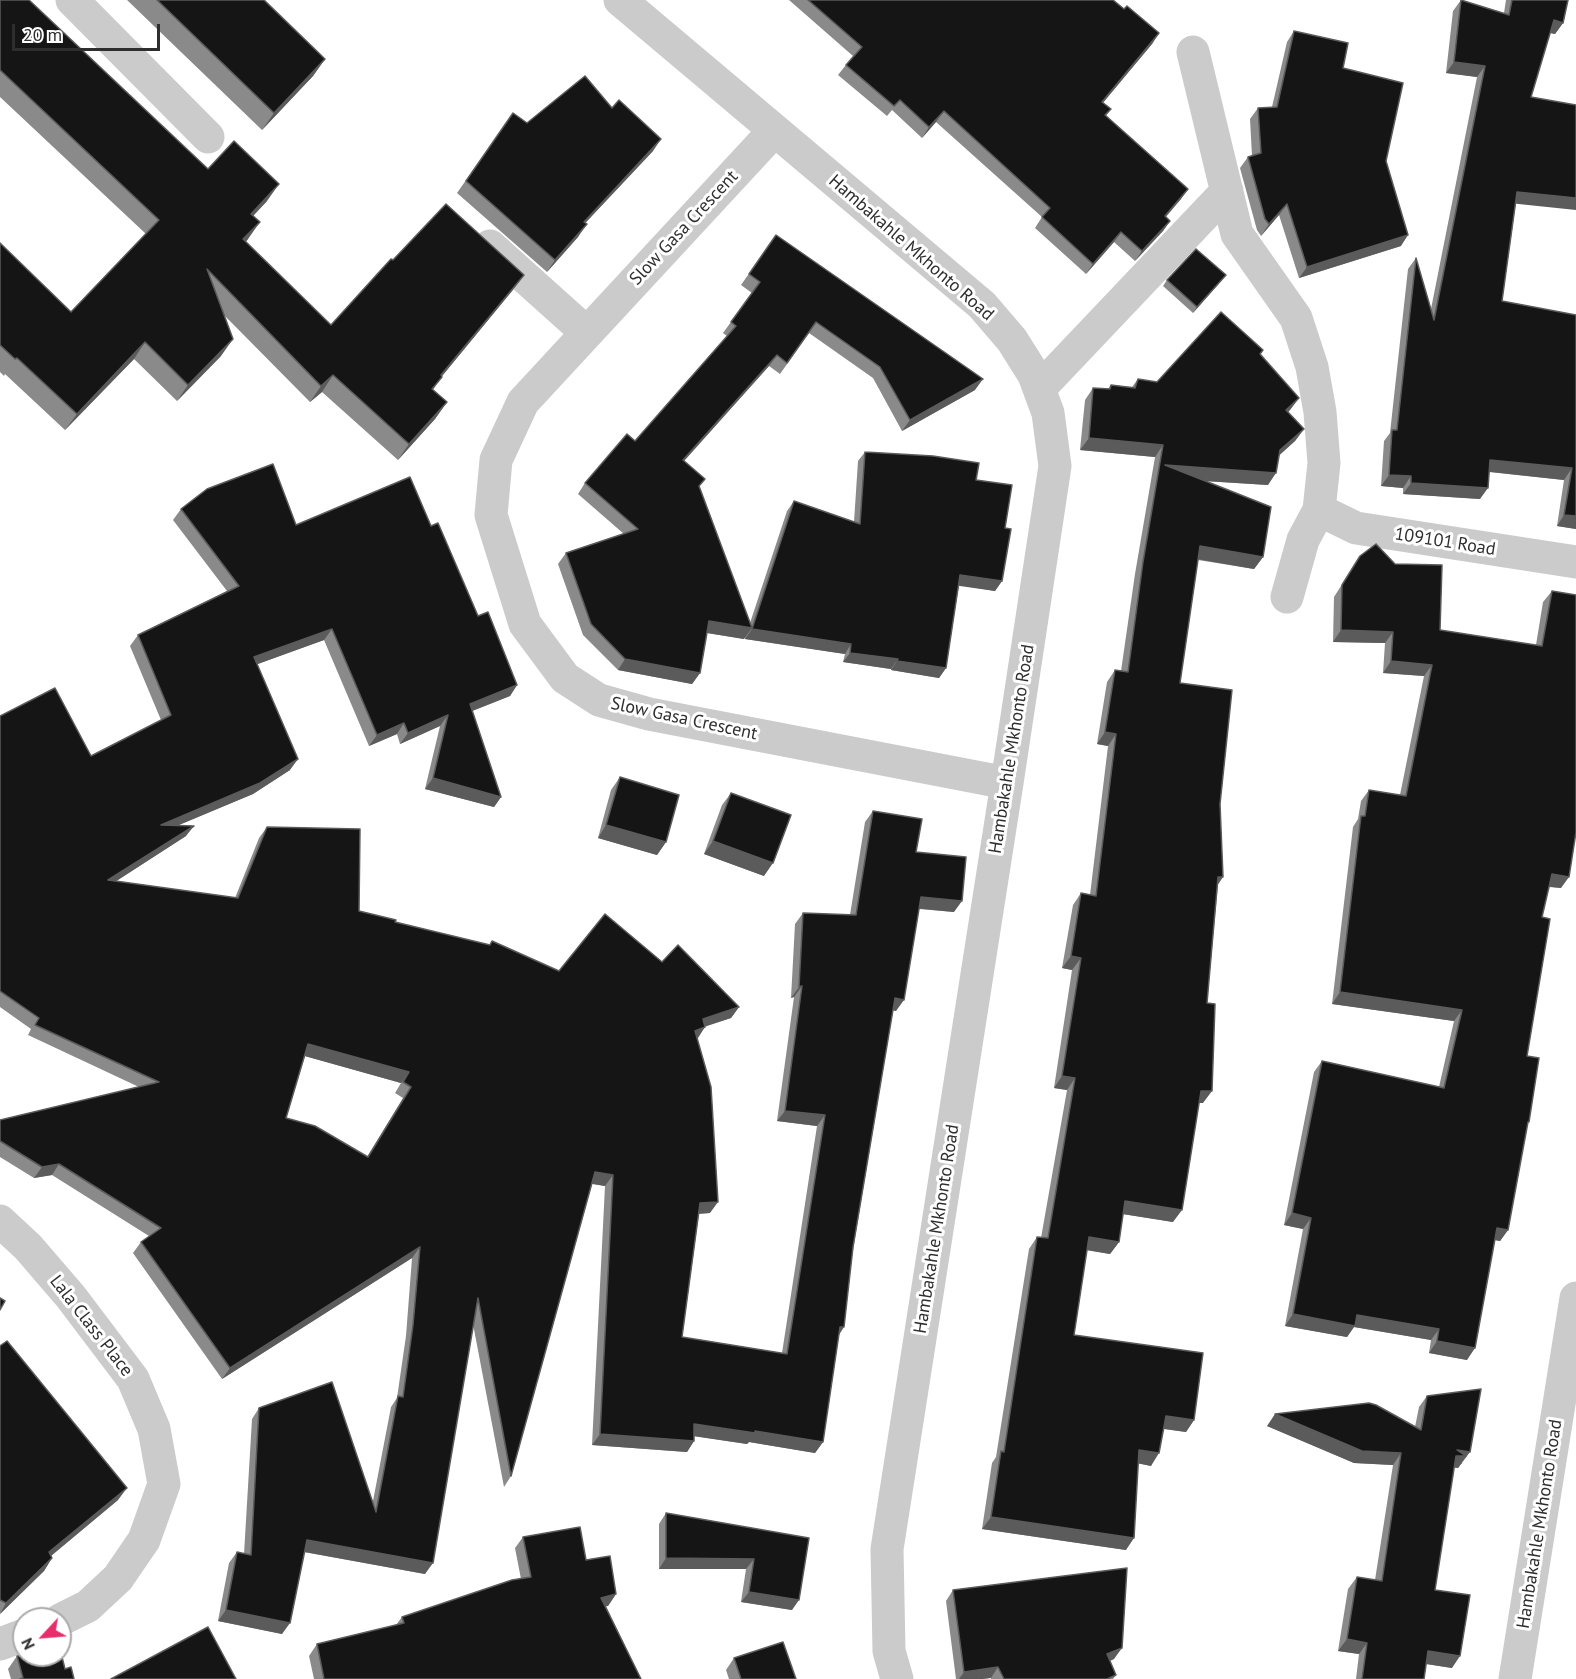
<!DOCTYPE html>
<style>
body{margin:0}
#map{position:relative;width:1576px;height:1679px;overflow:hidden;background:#fff;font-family:"PT Sans",sans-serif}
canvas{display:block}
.north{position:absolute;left:12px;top:1607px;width:60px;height:60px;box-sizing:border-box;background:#fff;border:2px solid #ababab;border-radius:50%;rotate:244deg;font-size:16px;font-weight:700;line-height:24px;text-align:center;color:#2e2e2e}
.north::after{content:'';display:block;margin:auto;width:21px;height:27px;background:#e82d6d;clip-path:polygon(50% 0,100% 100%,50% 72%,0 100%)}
.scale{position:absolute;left:12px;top:24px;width:148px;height:27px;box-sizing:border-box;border:3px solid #2e2e2e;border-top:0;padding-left:8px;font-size:18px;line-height:21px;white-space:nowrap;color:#2e2e2e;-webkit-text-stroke:4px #fff;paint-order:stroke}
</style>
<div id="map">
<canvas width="1576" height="1679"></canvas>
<div class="north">N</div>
<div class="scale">20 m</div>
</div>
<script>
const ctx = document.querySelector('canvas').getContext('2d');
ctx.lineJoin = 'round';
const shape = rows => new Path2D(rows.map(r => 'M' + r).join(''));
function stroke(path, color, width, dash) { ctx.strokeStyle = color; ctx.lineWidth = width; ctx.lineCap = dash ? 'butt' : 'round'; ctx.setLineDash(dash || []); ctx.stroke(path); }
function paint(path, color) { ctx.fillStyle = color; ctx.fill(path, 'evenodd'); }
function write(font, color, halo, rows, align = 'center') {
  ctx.font = font + ' "PT Sans",sans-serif'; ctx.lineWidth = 6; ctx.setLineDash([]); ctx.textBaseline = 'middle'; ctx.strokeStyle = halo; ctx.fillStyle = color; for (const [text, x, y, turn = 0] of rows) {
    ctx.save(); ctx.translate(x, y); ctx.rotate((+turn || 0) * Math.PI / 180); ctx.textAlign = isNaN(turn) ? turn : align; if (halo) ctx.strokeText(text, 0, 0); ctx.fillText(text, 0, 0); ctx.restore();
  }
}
const minor = shape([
 [72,0,208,137],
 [620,0,982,305,1012,340,1034,375,1048,413,1055,466,1007,783,887,1549,889,1651,897,1679],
 [1193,52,1237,234,1296,318,1312,367,1320,412,1324,463,1319,510,1303,540,1287,597],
 [774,131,523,402,496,460,491,515,525,624,565,678,599,700,649,714,1007,783],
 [490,246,587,333],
 [1040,388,1227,191],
 [1319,510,1356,528,1576,562],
 [0,1221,28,1247,71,1297,133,1379,154,1429,164,1484,144,1540,118,1578,88,1606,60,1620],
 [0,1644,24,1635],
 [1515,1679,1576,1298]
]);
const wall = shape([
 [0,0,208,169,267,201,253,216,248,239,246,242,331,325,393,260,524,275,512,291,442,376,433,390,447,402,435,419,398,460,322,392,310,402,223,314,221,356,177,401,134,359,65,430,5,374,4,376,0,372,0,243,71,312,146,234,0,97],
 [127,0,264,0,325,59,313,76,262,130],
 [789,0,1113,0,1124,9,1159,33,1152,44,1103,103,1111,109,1106,116,1181,199,1166,217,1170,221,1163,231,1135,261,1114,242,1086,274,1035,228,1042,217,936,122,922,138,892,110,887,116,838,75,853,56],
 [1461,0,1504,13,1506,0,1568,0,1563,23,1555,34,1550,33,1531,97,1502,301,1576,315,1576,529,1557,526,1564,480,1489,472,1480,499,1403,494,1403,488,1381,486,1384,441,1390,433,1408,269,1416,258,1431,309,1477,77,1446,73,1453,11],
 [1294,31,1343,68,1386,161,1401,246,1299,278,1279,215,1261,236,1257,230,1240,168,1248,157,1252,156,1250,119,1258,108,1272,107,1287,42],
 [612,108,653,151,585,223,578,237,547,272,457,193,513,113,527,123],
 [776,235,975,390,902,431,873,378,809,333,780,374,769,366,684,461,699,487,750,623,787,511,794,501,854,522,858,461,865,452,976,480,1005,528,1002,581,995,591,959,585,946,668,939,678,891,670,891,669,843,662,845,654,745,639,745,637,744,639,707,633,700,673,692,684,618,670,583,635,558,564,566,553,624,534,578,494,585,483,635,441,727,336,723,333,752,293,741,285],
 [1167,280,1221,281,1193,313,1163,286],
 [1260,355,1299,398,1288,412,1304,429,1295,441,1279,455,1268,485,1204,481,1263,557,1254,569,1198,560,1180,683,1220,804,1218,885,1207,1003,1203,1103,1199,1103,1173,1222,1123,1214,1119,1242,1110,1254,1087,1250,1074,1335,1194,1420,1186,1432,1164,1429,1151,1466,1138,1463,1126,1550,982,1529,992,1463,996,1457,1029,1249,1037,1237,1041,1238,1067,1090,1054,1088,1072,970,1062,968,1073,905,1081,893,1090,895,1108,746,1097,744,1107,682,1115,670,1121,671,1135,574,1155,457,1080,450,1085,400,1093,388,1108,389,1111,385,1132,387,1138,379,1157,382],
 [181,509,296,525,431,526,478,616,517,685,510,696,472,711,501,797,494,807,425,789,440,726,400,744,397,734,369,746,324,640,257,664,290,770,253,794,178,825,186,836,116,881,235,898,259,838,267,827,359,911,395,922,489,945,492,941,559,971,662,962,739,1007,731,1018,705,1026,697,1038,710,1213,699,1214,682,1337,782,1353,817,1126,777,1121,794,997,791,998,795,924,803,913,850,915,865,822,873,811,916,852,954,912,919,909,896,1011,893,1010,839,1335,823,1442,815,1453,749,1442,747,1444,694,1436,694,1441,687,1452,592,1445,605,1186,592,1184,511,1476,504,1487,473,1324,425,1574,304,1552,282,1634,218,1621,229,1563,237,1552,244,1554,252,1419,259,1408,373,1501,391,1407,397,1398,406,1336,412,1258,222,1379,133,1253,141,1242,149,1236,52,1175,34,1178,0,1157,0,1120,139,1087,28,1035,31,1029,0,1007,0,716,91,756,161,720,130,646,138,635,227,591,173,520],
 [305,1056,401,1083,395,1093,403,1098,367,1157,286,1118],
 [1360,556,1440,630,1536,645,1543,602,1552,591,1561,888,1549,887,1542,917,1527,1056,1527,1125,1508,1230,1500,1241,1495,1240,1467,1360,1429,1353,1431,1340,1354,1327,1347,1337,1285,1326,1303,1229,1284,1225,1314,1072,1322,1061,1439,1087,1454,1021,1332,1004,1353,827,1358,819,1361,801,1369,790,1400,795,1424,676,1383,673,1385,643,1333,642,1334,597],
 [620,777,666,842,657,855,598,838,611,790],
 [731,793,764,876,704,854,722,805],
 [0,1346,118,1500,51,1556,52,1558,44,1571,0,1614],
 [1427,1396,1462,1464,1461,1464,1458,1468,1454,1467,1435,1590,1452,1668,1426,1664,1424,1679,1356,1679,1359,1654,1338,1651,1348,1589,1357,1577,1375,1580,1393,1465,1354,1463,1267,1426,1415,1427,1419,1407],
 [666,1513,809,1538,792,1610,741,1602,746,1569,659,1569,659,1524],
 [523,1537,586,1560,616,1594,608,1606,606,1606,641,1679,314,1679,309,1656,317,1644,396,1625,402,1617,521,1579,515,1548],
 [953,1590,1114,1659,1110,1661,1116,1675,1113,1679,991,1679,991,1678,982,1679,956,1679,946,1601],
 [17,1656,65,1669,74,1679,11,1679,8,1669],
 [734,1658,796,1679,729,1679,726,1670]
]);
const shadedWall = shape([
 [1554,20,1563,23,1555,34,1546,32],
 [1159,33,1152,44,1095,112,1102,102],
 [325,59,313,76,262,130,274,113],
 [1454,62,1485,66,1477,77,1446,73],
 [944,111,936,122,922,138,929,127],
 [661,139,653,151,575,234,584,222],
 [279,184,267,201,240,230,251,214],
 [1188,189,1181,199,1157,226,1165,216],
 [1517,192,1576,198,1576,210,1509,203],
 [1287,204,1279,215,1261,236,1269,224],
 [1170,221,1163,231,1135,261,1142,251],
 [260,222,248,239,232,256,243,239],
 [587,224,578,237,547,272,555,260],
 [1121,232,1114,242,1086,274,1093,264],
 [1408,235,1401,246,1299,278,1307,267],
 [524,275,512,291,429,392,441,375],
 [1226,275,1221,281,1193,313,1197,307],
 [233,339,221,356,177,401,188,385],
 [145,342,134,359,65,430,77,414],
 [777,355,769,366,675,471,683,460],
 [333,375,322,392,310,402,321,386],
 [983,379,975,390,902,431,910,420],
 [1299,398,1290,410,1278,422,1286,410],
 [447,402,435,419,398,460,409,444],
 [1304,429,1295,441,1272,462,1280,450],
 [1089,438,1163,445,1155,457,1080,450],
 [1490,460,1572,468,1564,480,1482,471],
 [1165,465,1276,473,1268,485,1158,478],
 [1389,475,1411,476,1403,488,1381,486],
 [1411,483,1488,488,1480,499,1403,494],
 [1564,515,1576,516,1576,529,1557,526],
 [1200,546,1263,557,1254,569,1191,558],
 [960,575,1002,581,995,591,953,585],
 [709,621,752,628,744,639,701,632],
 [332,629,324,640,247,668,254,657],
 [752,629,851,644,845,654,745,639],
 [1341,630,1393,632,1385,643,1333,642],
 [850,653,898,659,891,669,843,662],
 [625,659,700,673,692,684,618,670],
 [897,661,946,668,939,678,891,670],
 [1391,661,1432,665,1424,676,1383,673],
 [517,685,510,696,462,715,470,704],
 [448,715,440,726,400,744,408,733],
 [404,723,397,734,369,746,377,735],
 [1105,732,1116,734,1108,746,1097,744],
 [298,759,290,770,253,794,153,836,161,825],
 [433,778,501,797,494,807,425,789],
 [606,825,666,842,657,855,598,838],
 [194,826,186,836,101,891,108,880],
 [713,841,773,863,764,876,704,854],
 [1552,874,1569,877,1561,888,1543,886],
 [1218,877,1223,877,1215,889],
 [921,897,962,901,954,912,913,908],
 [1071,956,1081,958,1072,970,1062,968],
 [802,986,794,997,791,998,799,987],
 [1340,992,1462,1010,1454,1021,1332,1004],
 [895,998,904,1000,896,1011,887,1009],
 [739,1007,731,1018,695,1030,703,1019],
 [705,1027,698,1038,687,1041,695,1031],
 [308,1044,409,1072,401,1083,301,1055],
 [1062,1076,1075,1078,1067,1090,1054,1088],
 [1201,1091,1212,1091,1203,1103,1193,1103],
 [785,1111,825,1115,817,1126,777,1121],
 [59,1164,52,1175,34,1178,42,1167],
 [595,1172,613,1175,605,1186,588,1183],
 [1125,1201,1182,1210,1173,1222,1116,1213],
 [718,1202,710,1213,692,1214,700,1203],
 [1292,1213,1311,1218,1303,1229,1284,1225],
 [1497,1228,1508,1230,1500,1241,1489,1239],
 [1089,1237,1119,1242,1110,1254,1080,1249],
 [420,1247,412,1258,222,1379,230,1368],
 [1293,1314,1357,1315,1439,1329,1431,1340,1354,1327,1347,1337,1285,1326],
 [840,1327,844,1327,837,1338],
 [1437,1341,1475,1348,1467,1360,1429,1353],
 [1275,1414,1401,1453,1393,1465,1354,1463,1267,1426],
 [1166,1416,1194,1420,1186,1432,1158,1428],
 [694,1424,755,1431,823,1442,815,1453,749,1442,747,1444,686,1435],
 [600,1434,694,1441,687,1452,592,1445],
 [1139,1450,1159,1453,1151,1466,1131,1462],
 [1457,1450,1470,1452,1458,1468,1448,1467],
 [127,1488,118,1500,40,1565,49,1552],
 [991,1517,1134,1538,1126,1550,982,1529],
 [307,1540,433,1563,425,1574,299,1551],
 [52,1558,44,1571,0,1614,6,1603],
 [666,1558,754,1559,746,1569,659,1569],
 [749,1592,799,1600,792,1610,741,1602],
 [616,1594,608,1606,593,1609,601,1598],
 [226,1610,290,1623,282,1634,218,1621],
 [1347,1639,1367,1643,1359,1654,1338,1651],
 [1122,1648,1114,1659,1099,1665,1107,1654],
 [1428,1651,1460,1656,1452,1668,1420,1663],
 [998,1667,991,1678,982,1679,959,1679,964,1672]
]);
const building = shape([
 [0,0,29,0,208,169,234,141,279,184,251,214,260,222,243,239,331,325,391,259,393,260,446,204,524,275,441,375,442,377,432,389,447,402,409,444,333,375,321,386,207,269,233,339,188,385,145,342,77,414,17,358,15,359,0,345,0,243,71,312,159,220,0,70,0,0],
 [157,0,264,0,325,59,274,113,157,0],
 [808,0,1113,0,1124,9,1127,6,1159,33,1102,102,1111,109,1105,115,1188,189,1165,216,1170,221,1142,251,1121,232,1093,264,1042,217,1050,208,944,111,929,127,900,100,894,106,846,65,862,47,808,0],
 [1461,0,1509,15,1512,0,1568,0,1563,23,1554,20,1531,97,1576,105,1576,198,1517,192,1502,301,1576,315,1576,516,1564,515,1572,468,1490,460,1488,488,1411,483,1411,476,1389,475,1392,430,1397,430,1416,258,1434,320,1485,66,1454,62,1461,0],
 [1294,31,1348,43,1343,68,1403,83,1386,161,1408,235,1307,267,1287,204,1269,224,1265,219,1248,157,1261,153,1258,108,1277,107,1294,31],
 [585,76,612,108,619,100,661,139,584,222,587,224,555,260,466,181,513,113,527,123,585,76],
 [776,235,983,379,910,420,880,367,816,322,787,363,777,355,683,460,705,479,699,486,752,628,709,621,700,673,625,659,591,624,566,553,638,529,585,483,627,434,635,441,736,326,731,322,760,282,749,274,776,235],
 [1196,249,1226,275,1197,307,1167,280,1196,249],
 [1221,312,1263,350,1260,354,1299,398,1286,410,1304,429,1280,450,1276,473,1165,465,1271,507,1263,557,1200,546,1180,683,1232,690,1220,804,1223,877,1218,877,1207,1003,1215,1004,1212,1091,1201,1091,1182,1210,1125,1201,1119,1242,1089,1237,1074,1335,1203,1353,1194,1420,1166,1416,1159,1453,1139,1450,1134,1538,991,1517,1001,1451,1004,1452,1037,1237,1048,1238,1075,1078,1062,1076,1081,958,1071,956,1081,893,1096,896,1116,734,1105,732,1115,670,1128,672,1143,562,1163,445,1089,438,1093,388,1110,389,1111,385,1135,388,1138,379,1157,382,1221,312],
 [865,452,933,456,979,463,976,480,1012,485,1005,528,1011,529,1002,581,960,575,946,668,897,661,898,659,850,653,851,644,752,629,794,501,860,524,865,452],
 [273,464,296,525,410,477,431,526,438,523,478,616,488,612,517,685,470,704,501,797,433,778,448,715,408,733,404,723,377,735,332,629,254,657,298,759,260,783,161,825,194,826,108,880,238,898,267,827,360,829,359,911,396,920,395,922,490,945,492,941,559,971,605,914,662,962,678,945,739,1007,703,1019,705,1027,695,1031,711,1087,718,1202,700,1203,682,1337,787,1354,825,1115,785,1111,802,986,799,987,803,913,856,915,873,811,922,819,916,852,966,857,962,901,921,897,904,1000,895,998,853,1247,844,1327,840,1327,823,1442,755,1431,755,1433,694,1424,694,1441,600,1434,613,1175,595,1172,511,1476,478,1298,433,1563,307,1540,290,1623,226,1610,237,1552,251,1555,259,1408,332,1382,376,1512,398,1396,403,1397,413,1325,420,1247,230,1368,141,1242,161,1228,59,1164,42,1167,0,1141,0,1120,159,1082,35,1025,39,1018,0,991,0,716,55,688,91,756,171,715,138,635,239,586,181,509,207,489,273,464],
 [308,1044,409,1072,403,1082,411,1087,368,1157,315,1126,286,1118,308,1044],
 [1376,544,1395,564,1442,565,1440,630,1542,646,1552,591,1576,595,1576,832,1569,877,1552,874,1542,917,1550,919,1527,1056,1539,1058,1529,1122,1528,1122,1508,1230,1497,1228,1475,1348,1437,1341,1439,1329,1357,1315,1355,1326,1293,1314,1311,1218,1292,1213,1322,1061,1444,1088,1462,1010,1340,992,1361,816,1365,816,1369,790,1406,796,1432,665,1391,661,1393,632,1341,630,1342,585,1360,556,1376,544],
 [620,777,679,795,666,842,606,825,620,777],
 [731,793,791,815,773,863,713,841,731,793],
 [0,1298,5,1301,0,1310,0,1298],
 [7,1341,127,1488,49,1552,52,1558,6,1603,0,1600,0,1346,7,1341],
 [1481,1389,1470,1452,1457,1450,1466,1456,1456,1456,1435,1590,1470,1595,1460,1656,1428,1651,1424,1679,1362,1679,1367,1643,1347,1639,1357,1577,1382,1581,1401,1453,1362,1451,1275,1414,1369,1403,1376,1405,1421,1430,1427,1396,1481,1389],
 [666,1513,809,1538,799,1600,749,1592,754,1559,666,1558,666,1513],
 [580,1527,586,1560,610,1556,616,1594,601,1598,641,1679,324,1679,317,1644,404,1623,402,1617,512,1580,531,1577,523,1537,580,1527],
 [1127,1568,1122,1648,1107,1654,1116,1675,1107,1679,1004,1679,998,1667,964,1672,953,1590,1127,1568],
 [208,1627,236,1679,111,1679,208,1627],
 [783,1642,796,1679,741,1679,734,1658,783,1642],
 [60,1649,65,1669,71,1667,74,1679,20,1679,23,1678,17,1656,24,1655,60,1655,60,1649]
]);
const streetNames = [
 ["Slow Gasa Crescent",684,228,-47],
 ["Hambakahle Mkhonto Road",911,248,41],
 ["109101 Road",1445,542,9],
 ["Slow Gasa Crescent",684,719,12],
 ["Hambakahle Mkhonto Road",1012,749,-81],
 ["Hambakahle Mkhonto Road",937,1229,-81],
 ["Lala Class Place",91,1326,52],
 ["Hambakahle Mkhonto Road",1540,1524,-81]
];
stroke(minor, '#cbcbcb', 33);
paint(wall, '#8a8a8a');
paint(shadedWall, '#5b5b5b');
paint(building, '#151515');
stroke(building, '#5b5b5b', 1.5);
write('18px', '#2e2e2e', '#fff', streetNames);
</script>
